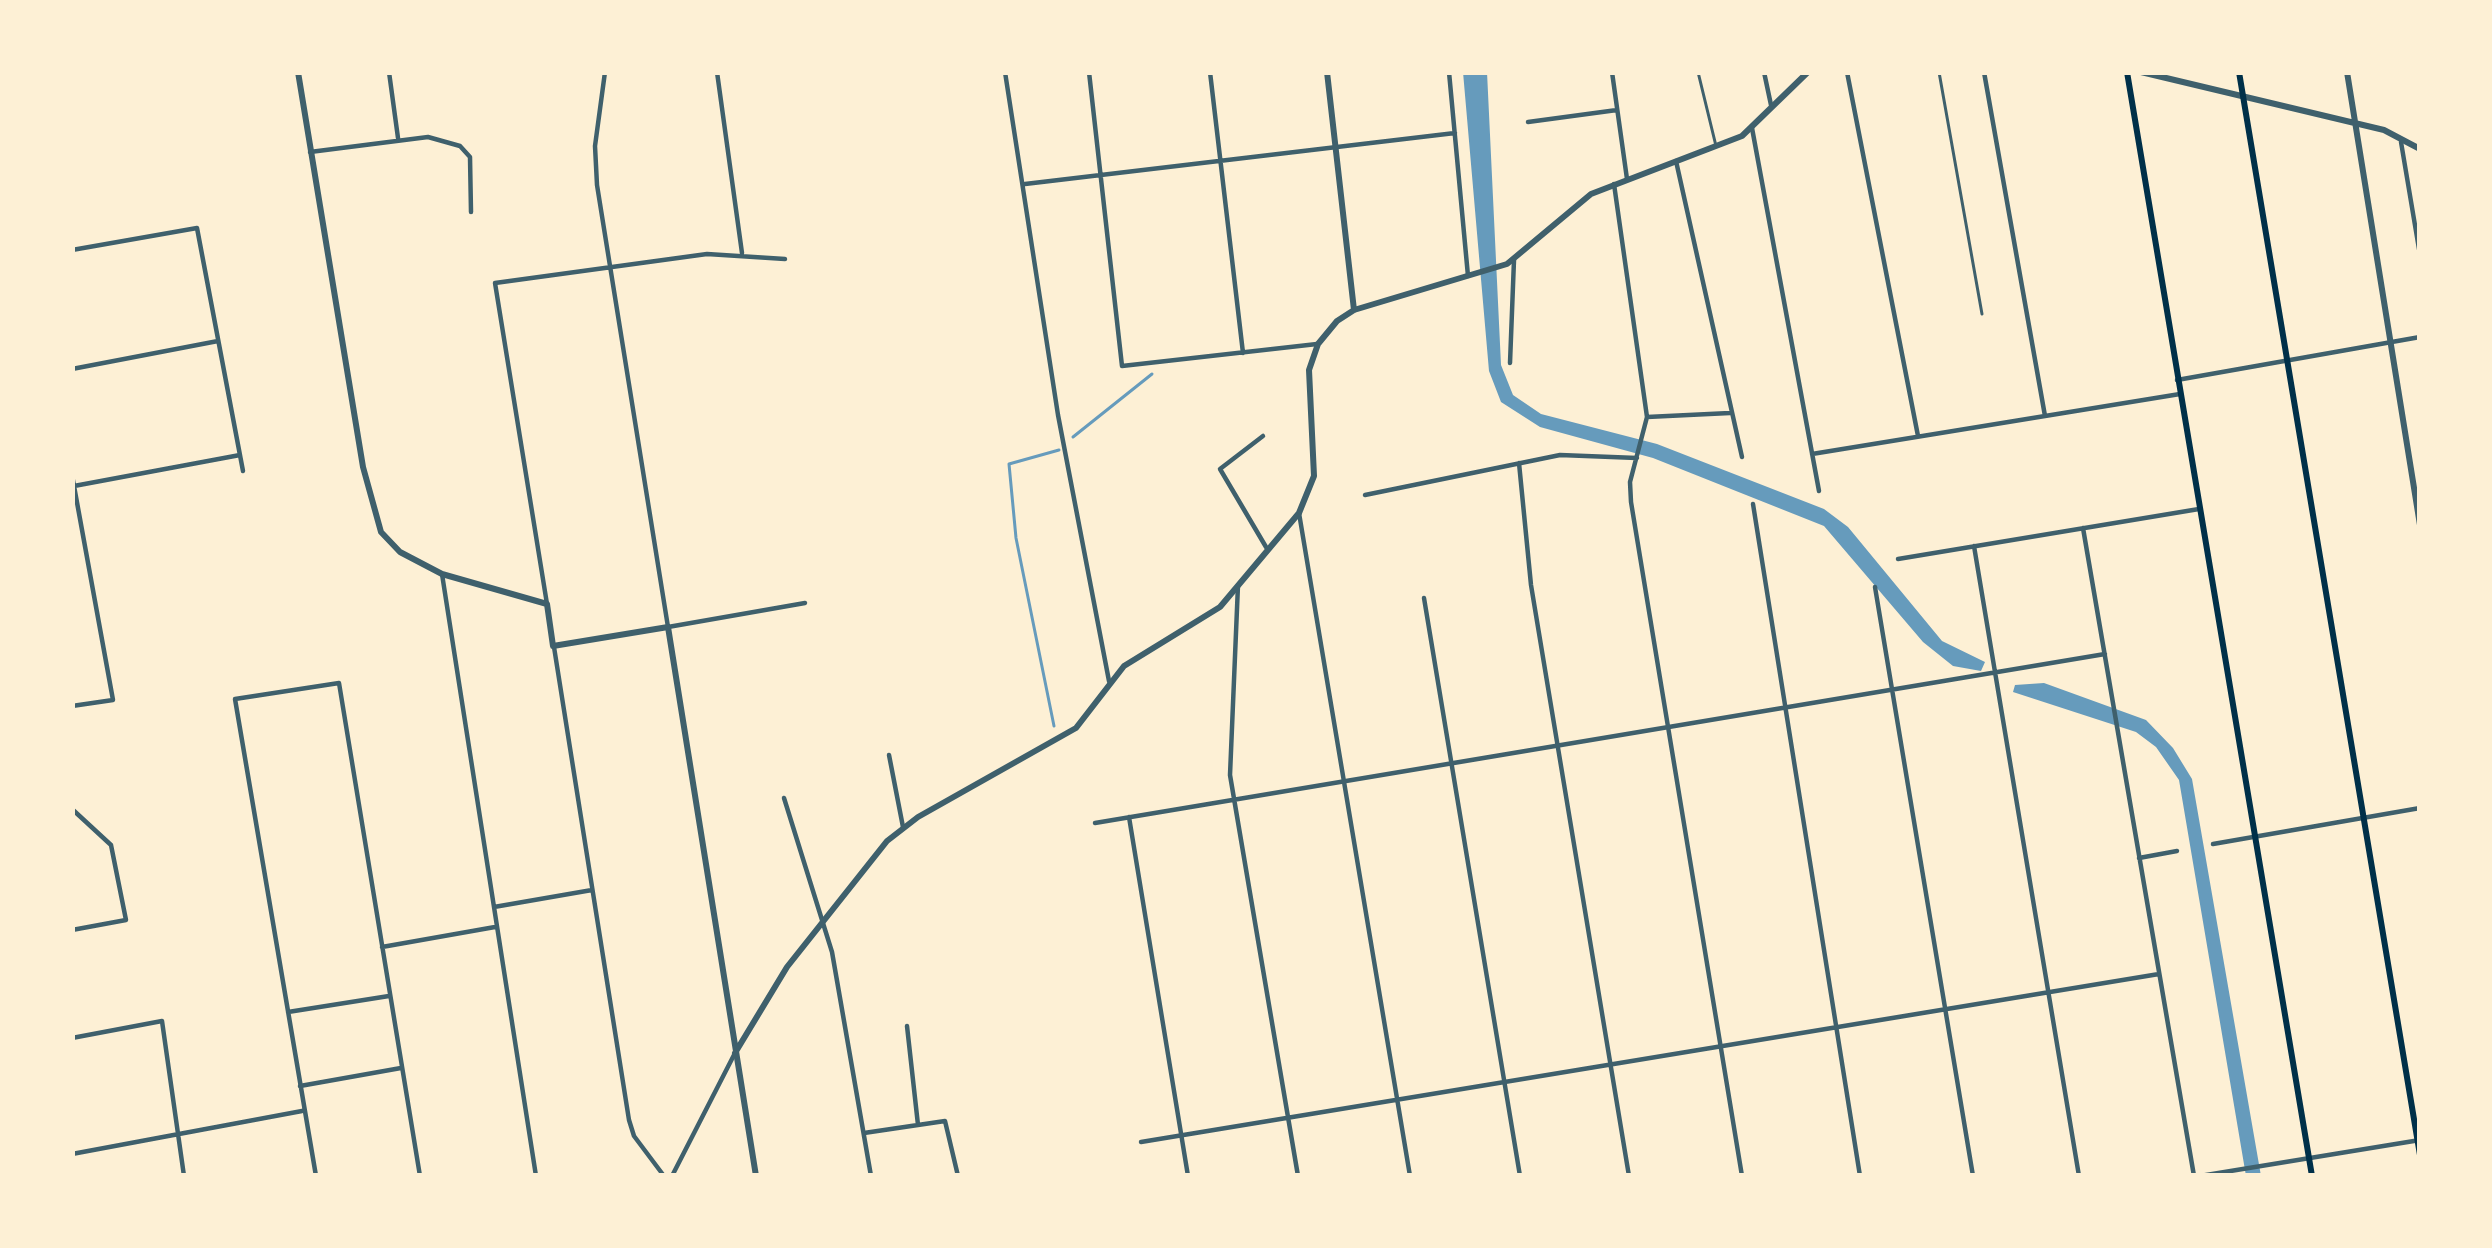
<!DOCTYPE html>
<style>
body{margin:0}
#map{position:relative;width:2492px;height:1248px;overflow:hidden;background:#fdf0d5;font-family:"PT Sans",sans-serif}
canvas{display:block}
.frame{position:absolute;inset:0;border:75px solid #fdf0d5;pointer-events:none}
</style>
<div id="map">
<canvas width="2492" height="1248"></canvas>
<div class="frame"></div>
</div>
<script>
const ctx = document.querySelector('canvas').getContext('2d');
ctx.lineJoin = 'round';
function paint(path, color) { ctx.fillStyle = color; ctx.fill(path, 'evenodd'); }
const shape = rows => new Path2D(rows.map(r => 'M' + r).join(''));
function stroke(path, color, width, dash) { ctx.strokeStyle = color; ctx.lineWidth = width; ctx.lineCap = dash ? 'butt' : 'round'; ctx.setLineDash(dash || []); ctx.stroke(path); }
const water = shape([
 [1463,72,1487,72,1501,365,1513,395,1541,414,1657,444,1824,509,1848,527,1942,641,1985,662,1981,671,1953,666,1923,642,1824,526,1653,458,1540,427,1501,402,1489,371],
 [2044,683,2146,720,2173,748,2192,779,2261,1176,2246,1176,2179,780,2156,747,2136,732,2013,692,2015,685]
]);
const stream = shape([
 [1073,437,1152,374],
 [1054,726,1016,538,1009,464,1059,450]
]);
const service = shape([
 [1698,72,1716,146],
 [1939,72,1982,314]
]);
const minor = shape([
 [389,72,398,138],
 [605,72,595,146,597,185,668,627,805,603],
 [717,72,742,253],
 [1005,72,1058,415,1109,681],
 [1089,72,1122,366,1317,344],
 [1210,72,1243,353],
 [1449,72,1468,276],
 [1612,72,1627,179],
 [1764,72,1771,105],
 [1847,72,1918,436],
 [1984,72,2045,416],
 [1528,122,1617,110],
 [1752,128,1819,491],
 [2401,142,2420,255],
 [310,152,428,137,460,146,470,157,471,212],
 [1676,161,1742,457],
 [1025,184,1455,133],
 [1614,184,1647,417,1630,482,1631,502,1742,1176],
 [72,250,197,228,243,471],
 [1510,363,1514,260],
 [72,369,218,341],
 [2177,380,2420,337],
 [1647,417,1730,413],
 [1263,436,1220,469,1266,547],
 [1812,454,2180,394],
 [1519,463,1531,585,1629,1176],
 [72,475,113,700,72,706],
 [74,486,240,455],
 [1365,495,1560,455,1637,458],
 [1753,504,1860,1176],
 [1299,513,1410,1176],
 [2083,528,2194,1176],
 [1974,546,2079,1176],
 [1898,559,2199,509],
 [442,574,536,1176],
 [1238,585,1230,775,1298,1176],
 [1875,587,1973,1176],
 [1424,598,1520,1176],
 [547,604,495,283,707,254,785,259],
 [554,647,629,1120,634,1136,664,1176],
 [889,755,903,827],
 [784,798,832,952,871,1176],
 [72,809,111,845,126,920,72,930],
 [1129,817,1188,1176],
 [1095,823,2105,654],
 [2213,844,2420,808],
 [2139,858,2177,851],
 [494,907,592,890],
 [382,947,495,927],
 [288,1012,389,996],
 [907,1026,918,1125],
 [72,1038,162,1021,184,1176],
 [300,1086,401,1068],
 [864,1133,945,1121,958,1176],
 [1141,1142,2159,974],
 [72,1154,302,1111],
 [316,1176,235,699,339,683,420,1176],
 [672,1176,735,1053],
 [2200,1176,2420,1140]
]);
const tertiary = shape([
 [298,72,363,467,381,532,400,552,442,574,547,604,553,646,668,627,756,1176],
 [1327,72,1354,310],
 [2141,72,2384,130,2420,149],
 [2347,72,2420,525],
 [735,1053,787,967,887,841,918,817,1076,728,1124,666,1220,607,1299,513,1314,476,1309,370,1318,344,1337,321,1354,310,1507,264,1591,194,1742,136,1808,72]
]);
const secondary = shape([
 [2127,72,2312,1176],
 [2239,72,2420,1155]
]);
paint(water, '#669bbc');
stroke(stream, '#669bbc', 3);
stroke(service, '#3f606c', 3);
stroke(minor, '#3f606c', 4.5);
stroke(tertiary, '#3f606c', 6);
stroke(secondary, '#003049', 6);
</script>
